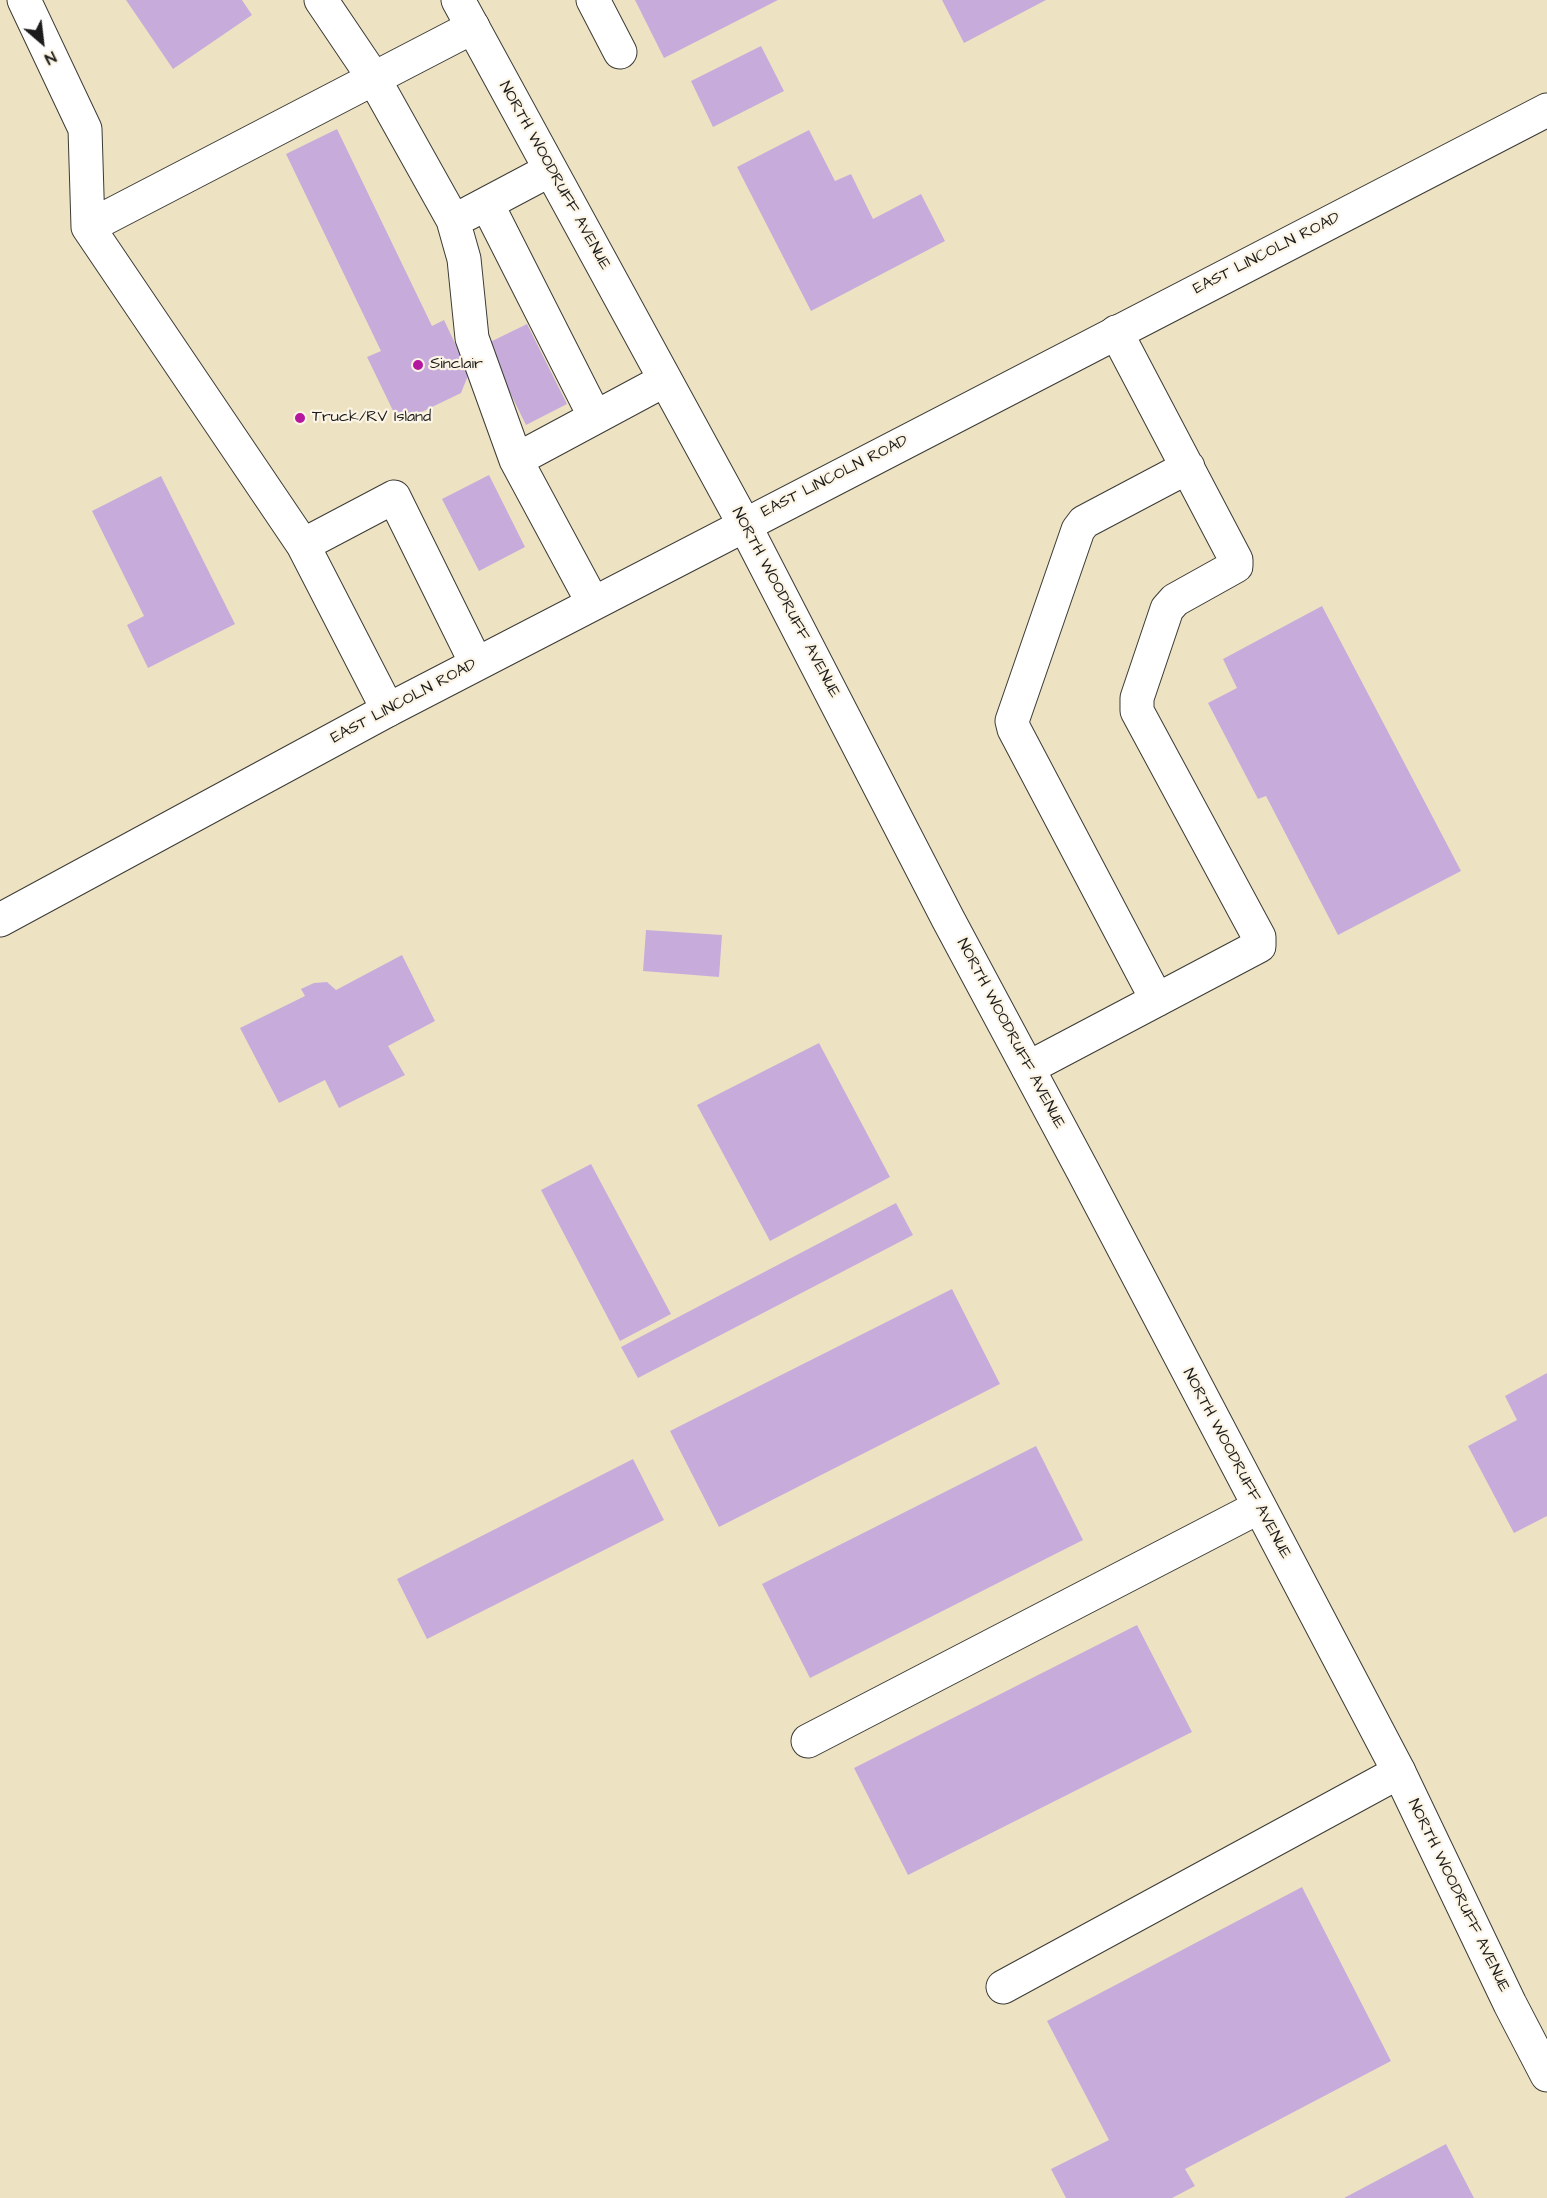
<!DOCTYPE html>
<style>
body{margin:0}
#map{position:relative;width:1547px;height:2198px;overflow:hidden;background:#ede3c3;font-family:"Architects Daughter",sans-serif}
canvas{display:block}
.north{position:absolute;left:12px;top:12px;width:60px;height:60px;-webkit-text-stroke:4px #fcf5e5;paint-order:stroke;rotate:152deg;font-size:16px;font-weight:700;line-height:24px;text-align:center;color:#1c1c1c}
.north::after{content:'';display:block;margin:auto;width:21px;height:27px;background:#1c1c1c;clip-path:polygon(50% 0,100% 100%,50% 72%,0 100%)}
</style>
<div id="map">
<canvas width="1547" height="2198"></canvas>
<div class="north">N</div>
</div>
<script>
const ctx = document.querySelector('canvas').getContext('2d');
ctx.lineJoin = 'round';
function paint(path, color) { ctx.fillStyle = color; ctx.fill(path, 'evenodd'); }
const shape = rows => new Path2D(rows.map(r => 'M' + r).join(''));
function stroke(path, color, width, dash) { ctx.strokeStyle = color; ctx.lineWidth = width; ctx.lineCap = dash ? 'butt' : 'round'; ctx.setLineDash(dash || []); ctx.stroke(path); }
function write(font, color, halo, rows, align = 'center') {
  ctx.font = font + ' "Architects Daughter",sans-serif'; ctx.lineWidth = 4.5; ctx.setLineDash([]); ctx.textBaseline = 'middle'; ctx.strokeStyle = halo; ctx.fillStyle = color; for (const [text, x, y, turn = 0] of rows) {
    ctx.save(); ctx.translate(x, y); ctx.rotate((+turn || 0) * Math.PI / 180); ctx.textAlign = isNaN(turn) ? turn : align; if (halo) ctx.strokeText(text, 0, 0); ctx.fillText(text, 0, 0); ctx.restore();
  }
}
const building = shape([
 [126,0,242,0,252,15,173,69],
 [635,0,778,0,664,58],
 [942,0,1046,0,964,43],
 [761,46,784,91,713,127,691,81],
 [337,129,432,326,444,320,469,373,461,393,399,423,367,357,381,351,286,154],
 [809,130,835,181,851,174,873,219,921,194,945,241,811,311,737,167],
 [527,324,567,404,526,425,486,344],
 [489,475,525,547,479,571,442,499],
 [161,476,235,624,148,668,127,625,144,616,92,511],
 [1322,606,1461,871,1338,935,1266,796,1258,799,1208,703,1237,688,1223,659],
 [646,930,722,935,719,977,643,971],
 [402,955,435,1021,388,1046,405,1075,339,1108,325,1080,279,1103,240,1028,305,996,301,989,314,983,327,982,336,990],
 [819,1043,890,1177,770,1241,697,1105],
 [591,1164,671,1314,620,1341,541,1190],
 [896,1203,913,1235,638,1378,621,1347],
 [952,1289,1000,1384,719,1527,670,1431],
 [1547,1373,1547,1516,1514,1533,1468,1446,1517,1420,1505,1396],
 [1036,1446,1083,1540,810,1678,762,1584],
 [633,1459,664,1520,427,1639,397,1579],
 [1137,1625,1192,1732,908,1875,854,1768],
 [1302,1887,1391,2061,1185,2169,1195,2186,1172,2198,1066,2198,1051,2169,1109,2140,1047,2021],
 [1446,2144,1474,2198,1344,2198]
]);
const minor = shape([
 [24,0,85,129,88,227],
 [321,0,373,77,453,220,464,259,472,338,516,460,593,603],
 [593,0,620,52],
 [487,204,595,417],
 [467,214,550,170],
 [516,460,665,380],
 [303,545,88,227,473,27],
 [388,710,303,545,394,497,476,663],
 [1157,1000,1014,729,1012,721,1078,530,1084,522,1188,467],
 [1028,1068,1259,946,1259,937,1137,711,1137,698,1167,609,1175,600,1236,566,1236,560,1116,332],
 [808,1741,1259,1507],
 [1003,1987,1399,1772]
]);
const major = shape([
 [458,0,744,524,948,919,1083,1171,1399,1772,1510,2004,1547,2075],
 [0,920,388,710,1547,110]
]);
const markers = [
 [418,365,6,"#b5179e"],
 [300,418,6,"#b5179e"]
];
const streetNames = [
 ["NORTH WOODRUFF AVENUE",554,176,61],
 ["EAST LINCOLN ROAD",1267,254,-27],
 ["EAST LINCOLN ROAD",835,477,-27],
 ["NORTH WOODRUFF AVENUE",785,603,62],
 ["EAST LINCOLN ROAD",404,702,-28],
 ["NORTH WOODRUFF AVENUE",1010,1034,62],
 ["NORTH WOODRUFF AVENUE",1236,1464,62],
 ["NORTH WOODRUFF AVENUE",1458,1896,64]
];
const poiNames = [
 ["Sinclair",430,365],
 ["Truck/RV Island",312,418]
];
paint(building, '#c7acdb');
stroke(minor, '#3b3a35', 35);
stroke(major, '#3b3a35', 35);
stroke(minor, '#fff', 33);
stroke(major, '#fff', 33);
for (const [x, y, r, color] of markers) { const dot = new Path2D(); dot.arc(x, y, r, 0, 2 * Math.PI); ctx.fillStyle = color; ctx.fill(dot); stroke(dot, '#fcf5e5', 2); }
write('16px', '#1c1c1c', '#fcf5e5', streetNames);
write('16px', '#1c1c1c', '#fcf5e5', poiNames, 'left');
</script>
